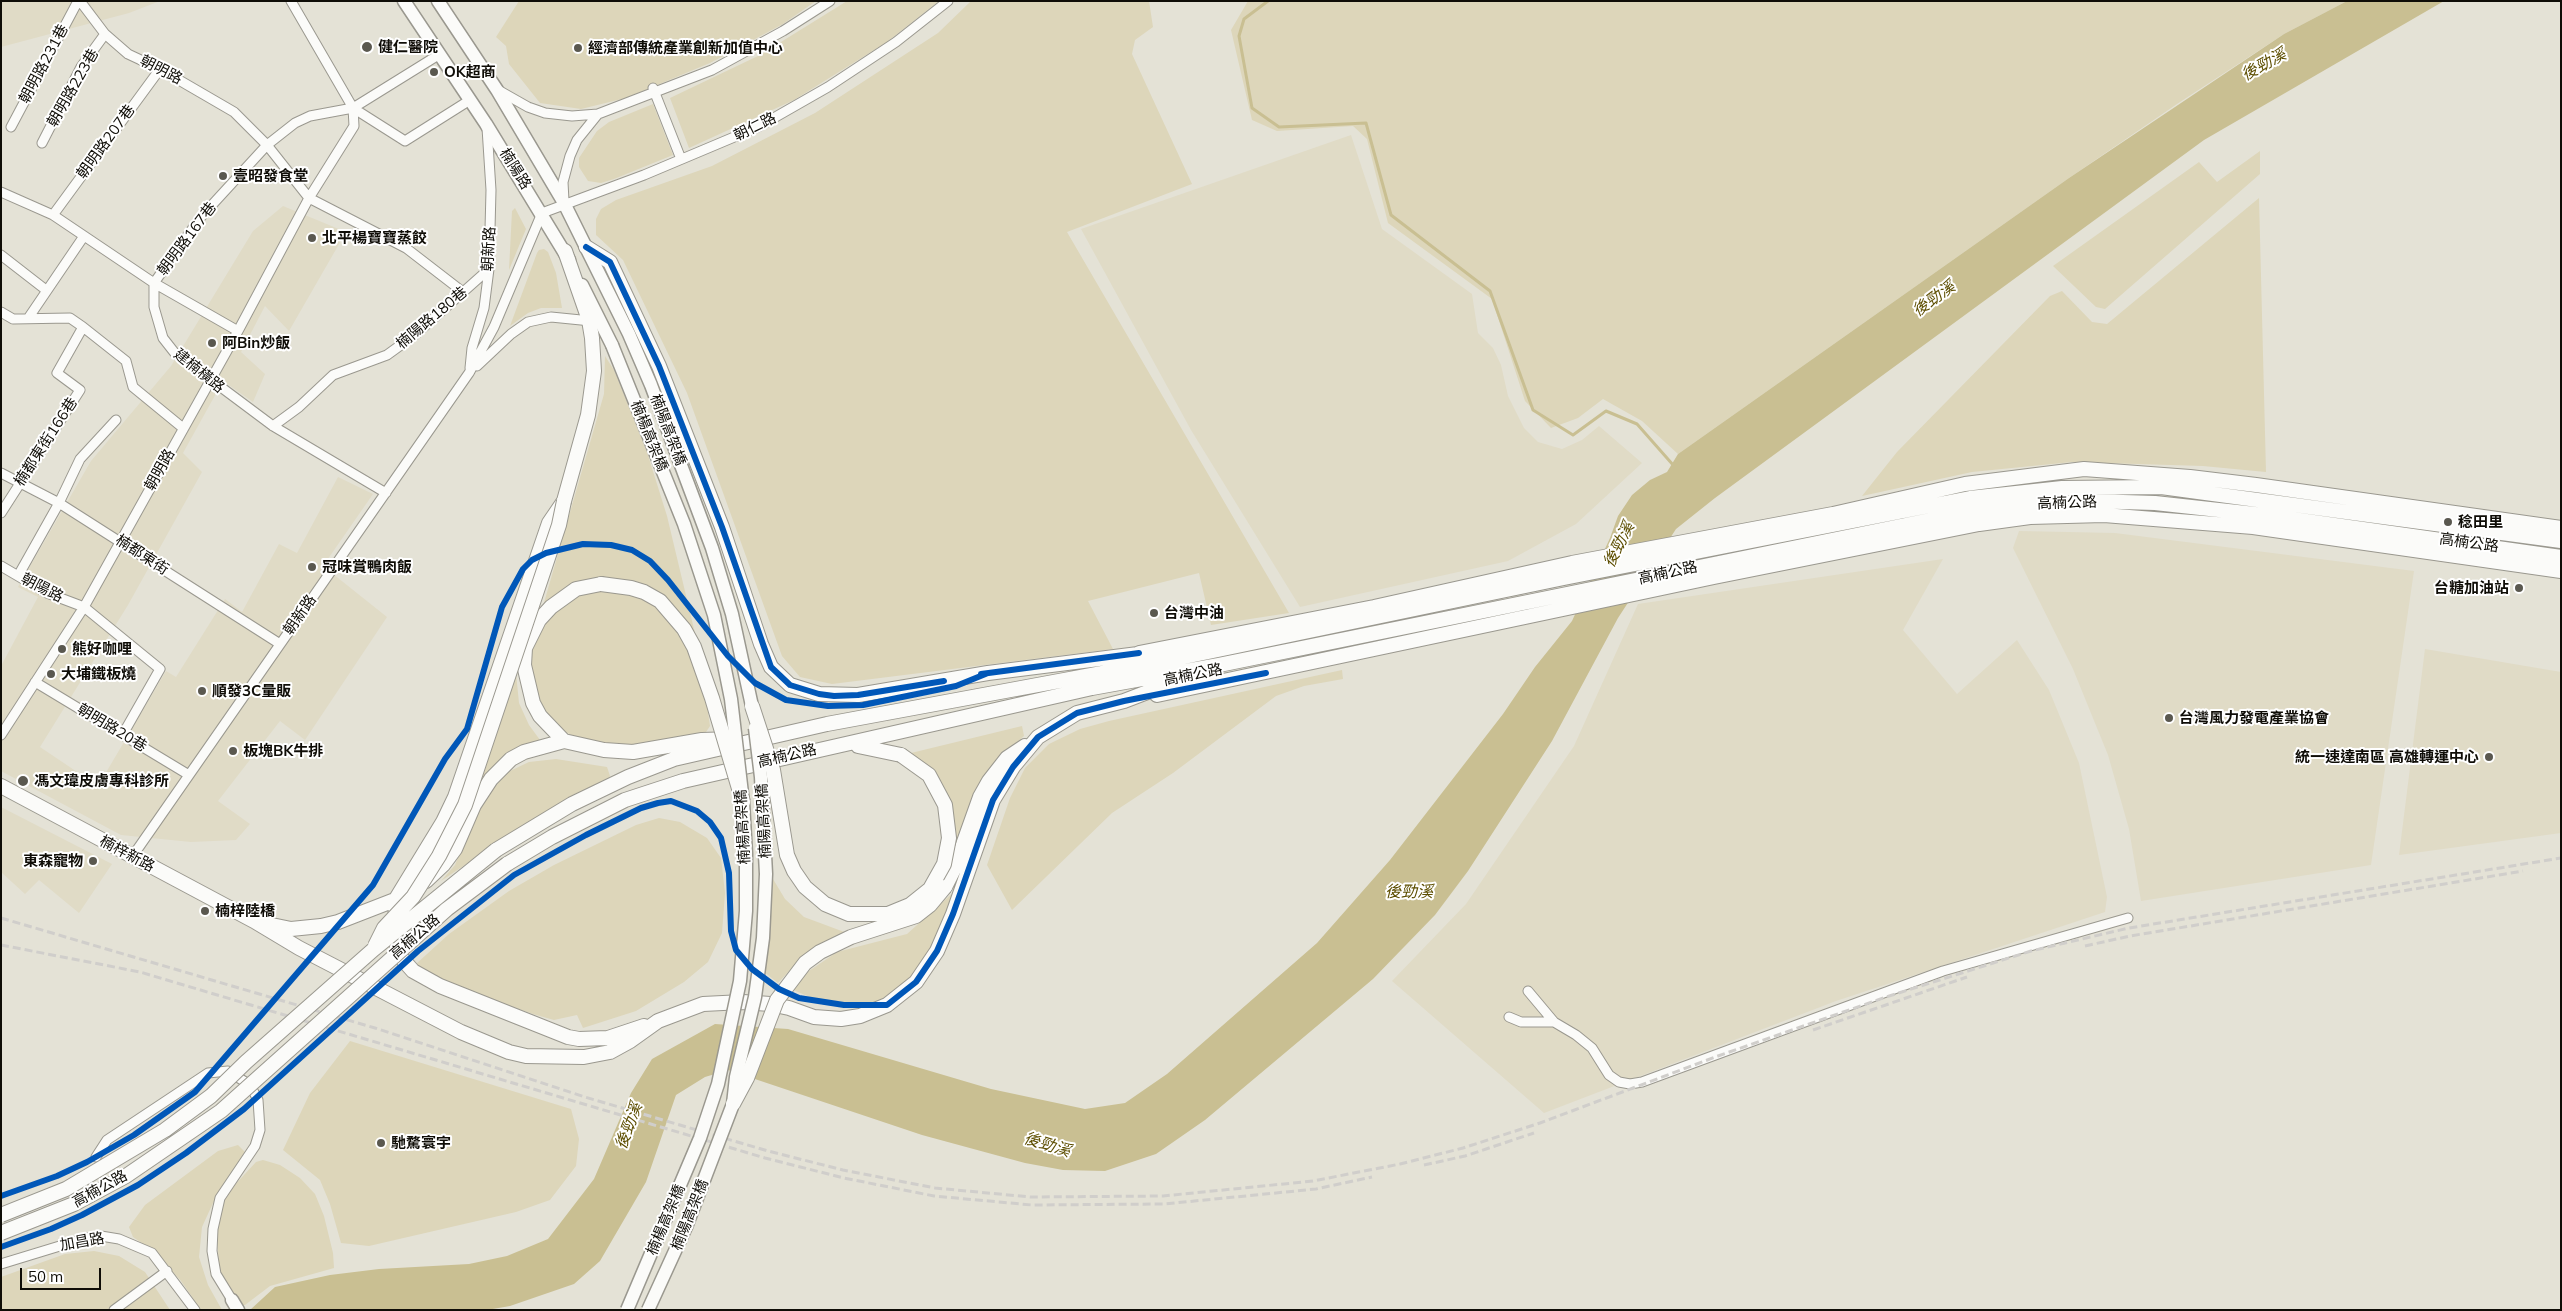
<!DOCTYPE html>
<meta charset="utf-8">
<style>
body{margin:0}
#map{position:relative;width:2562px;height:1311px;overflow:hidden;background:#e4e2d6;font-family:Mulish,sans-serif}
canvas{display:block}
.frame{position:absolute;inset:0;border:2px solid #0f0d07;pointer-events:none}
.scale{position:absolute;left:20px;top:1268px;width:81px;height:22px;box-sizing:border-box;border:2px solid #0f0d07;border-top:0;padding-left:6px;font-size:15px;line-height:18px;white-space:nowrap;color:#0f0d07;-webkit-text-stroke:4px #fff;paint-order:stroke}
</style>
<div id="map">
<canvas width="2562" height="1311"></canvas>
<div class="frame"></div>
<div class="scale">50 m</div>
</div>
<script>
const ctx = document.querySelector('canvas').getContext('2d');
ctx.lineJoin = 'round';
function paint(path, color) { ctx.fillStyle = color; ctx.fill(path, 'evenodd'); }
const shape = rows => new Path2D(rows.map(r => 'M' + r).join(''));
function stroke(path, color, width, dash) { ctx.strokeStyle = color; ctx.lineWidth = width; ctx.lineCap = dash ? 'butt' : 'round'; ctx.setLineDash(dash || []); ctx.stroke(path); }
function write(font, color, halo, rows, align = 'center') {
  ctx.font = font + ' Mulish,"Noto Sans TC",sans-serif'; ctx.lineWidth = 4; ctx.setLineDash([]); ctx.textBaseline = 'middle'; ctx.strokeStyle = halo; ctx.fillStyle = color; for (const [text, x, y, turn = 0] of rows) {
    ctx.save(); ctx.translate(x, y); ctx.rotate((+turn || 0) * Math.PI / 180); ctx.textAlign = isNaN(turn) ? turn : align; if (halo) ctx.strokeText(text, 0, 0); ctx.fillText(text, 0, 0); ctx.restore();
  }
}
const built = shape([
 [1,1,160,1,129,13,1,47],
 [1351,135,1382,229,1472,294,1478,333,1493,348,1501,365,1508,396,1524,428,1538,442,1562,449,1582,440,1599,426,1642,463,1576,524,1508,561,1300,607,1191,430,1081,229],
 [283,206,346,232,289,331,265,306,241,352,265,374,253,402,223,381,183,453,202,472,128,605,40,747,98,786,166,671,176,677,225,599,242,612,279,544,297,553,338,477,373,494,323,566,387,617,305,740,280,721,218,801,250,824,236,840,191,842,121,835,1,771,1,666,38,597,18,587,91,461,171,366,253,231],
 [2019,531,2115,533,2414,571,2371,865,2141,901,2129,829,2108,755,2073,669,2013,548],
 [1943,559,1903,630,1957,694,2017,640,2049,690,2079,763,2107,897,2105,912,1836,1001,1544,1113,1392,981,1466,904,1574,746,1638,604],
 [2425,649,2561,672,2561,833,2399,855],
 [1,807,112,864,79,913,39,880,25,894,1,872]
]);
const green = shape([
 [519,1,816,1,783,24,710,63,626,98,581,109,540,103,509,64,506,46,496,37],
 [847,1,939,1,887,42,794,100,689,148,670,98,760,55],
 [971,1,1149,1,1153,27,1135,40,1132,54,1192,184,1067,232,1289,613,1211,625,1199,573,1088,601,1113,649,832,684,800,677,782,656,687,393,623,260,596,235,596,219,601,209,616,200,712,166,815,113,938,33],
 [1248,1,2347,1,2284,34,2177,104,2069,178,1678,454,1642,421,1603,399,1578,418,1551,428,1525,401,1492,299,1388,223,1367,139,1353,126,1277,131,1252,120,1231,30],
 [653,104,673,155,614,179,601,183,588,181,579,167,579,158,597,131,609,122],
 [2260,151,2260,174,2105,309,2096,307,2053,266,2199,162,2217,182],
 [2259,198,2266,472,2203,466,2072,462,1972,472,1862,496,1897,452,2050,296,2062,291,2092,322,2107,324],
 [515,208,526,229,509,270,512,211],
 [544,249,548,252,556,273,562,308,541,308,528,313,510,326,537,253,539,250],
 [605,356,614,370,647,452,667,516,699,650,710,726,706,732,689,737,631,746,607,745,573,736,560,729,544,709,531,681,530,656,533,641,604,394],
 [515,663,519,703,529,725,540,740,518,749,466,811],
 [1342,670,1343,679,1304,686,1276,696,1173,773,1112,813,1012,910,987,865,1010,798,1025,768,1049,744,1080,729,1109,721],
 [1022,726,1024,736,1007,751,949,867,953,827,911,753],
 [556,759,607,767,610,776,606,782,511,834,441,881,455,865,470,828,489,793,508,772,529,762],
 [659,818,680,822,707,838,721,858,725,893,722,933,708,962,684,982,636,1011,583,1028,577,1015,554,1020,533,1014,462,989,426,972,416,964,449,934,509,891,554,865,636,825],
 [770,874,785,899,804,917,847,933,835,936,802,957,778,983,764,972],
 [956,890,934,946,920,968,896,994,879,1002,847,1003,812,998,791,989,809,971,837,952,907,934],
 [350,1041,571,1109,579,1139,576,1166,550,1200,516,1212,369,1246,341,1243,330,1204,320,1180,283,1150,310,1093],
 [238,1145,246,1153,213,1203,202,1227,199,1257,208,1285,222,1310,201,1310,181,1281,155,1252,133,1237,129,1227,145,1205,218,1151],
 [263,1160,280,1165,300,1178,315,1194,324,1216,333,1253,334,1268,270,1286,245,1305,238,1305,219,1270,217,1230,222,1205,231,1189,256,1162],
 [94,1251,119,1256,145,1272,170,1310,1,1310,1,1277,65,1254]
]);
const water = shape([
 [2347,1,2444,1,2204,140,1715,498,1676,529,1618,618,1552,741,1468,871,1435,915,1373,979,1205,1120,1156,1154,1105,1171,1063,1170,1025,1163,922,1135,728,1070,705,1077,676,1095,646,1182,600,1261,574,1284,510,1306,487,1310,250,1310,275,1287,330,1275,379,1269,469,1264,507,1256,548,1239,594,1179,631,1093,652,1059,715,1024,788,1029,991,1089,1085,1109,1125,1103,1167,1074,1317,943,1390,860,1503,714,1535,667,1572,621,1610,538,1618,516,1632,495,1650,480,1667,472,1678,454,2069,178,2284,34]
]);
const stream = shape([
 [1268,1,1244,19,1239,36,1252,108,1279,127,1366,123,1391,215,1490,291,1533,410,1573,435,1606,411,1637,424,1674,466]
]);
const street = shape([
 [80,1,105,34,128,54,160,69,234,112,267,145,309,198,406,248,463,292],
 [653,88,681,159],
 [498,90,528,107,545,113,572,116,598,114,712,70,783,31,830,1],
 [353,108,405,141,470,100],
 [11,127,78,1],
 [42,143,81,67,105,34],
 [1,192,53,215,154,283,154,307,163,338,174,352,273,426,386,493],
 [564,201,563,182,570,156,577,140,598,114],
 [53,215,160,69],
 [1,255,46,290],
 [1,312,13,319,70,318,83,327,126,361,133,387,183,428],
 [29,317,84,236],
 [238,331,154,283,200,218,267,145,295,123,310,116,353,108,440,54],
 [477,366,511,334,528,322,551,317,591,321],
 [470,368,472,348,484,308,489,269,491,190,487,128],
 [273,426,299,407,333,375,387,355,416,334,489,269],
 [1,473,59,503,280,644],
 [1,513,80,390,57,373,83,327],
 [1,566,47,593,84,607,160,669,123,734],
 [18,576,59,503,80,459,116,420],
 [35,682,189,775],
 [1,735,84,607,238,331,309,198,354,126,353,108,291,1],
 [132,857,469,373,494,327,542,213,644,175,758,127,828,87,896,42,948,1],
 [1528,991,1554,1022,1576,1035,1592,1048,1609,1075,1619,1082,1630,1084,1642,1082,1943,971,2128,918],
 [1509,1017,1521,1022,1554,1022],
 [96,1157,107,1140,208,1073,228,1071,250,1085,258,1100,260,1130,255,1146,220,1198,213,1229,212,1251,216,1274,232,1300],
 [1,1264,86,1238,101,1236,119,1239,152,1253,195,1310],
 [114,1310,167,1271]
]);
const secondary = shape([
 [404,1,486,124,569,260],
 [438,1,497,90,564,203,629,334,651,385,712,548,732,614,752,706],
 [582,285,612,345],
 [232,1300,238,1310]
]);
const primary = shape([
 [586,247,610,262,659,366,722,527,761,644,771,667,790,685,819,694,858,695,988,673,1146,653],
 [565,251,589,320,592,338,594,371,588,415,564,501,549,523,455,797,443,822,396,899,395,935,398,954,413,971,440,986,568,1037,579,1039,608,1038,644,1026],
 [1139,653,1374,607,1572,563,1833,514,1965,484,2084,469,2190,477,2256,485,2561,528],
 [1157,695,1714,577,1979,524,2030,517,2104,515,2253,527,2561,571],
 [564,741,540,716,533,703,524,665,525,648,539,620,551,607,576,589,601,584],
 [858,746,901,755],
 [1,786,254,921,299,948,461,1032,509,1052,526,1056,584,1057,610,1052,630,1041,658,1021,703,1004,743,1002,770,1004,789,1008,814,1017,841,1019,860,1016,887,1005,916,982,937,951,953,914,993,800,1013,767,1038,737,1077,713,1124,701,1184,678],
 [496,850,572,804,628,777,674,759,827,724,1140,666,1564,578,1970,498,2062,488,2161,487,2561,541],
 [507,864,552,837,625,800,683,781,1092,688,1219,665,1974,511,2026,505,2090,501,2155,503,2264,515,2561,557],
 [426,881,443,865,455,849,474,805,491,779,511,759,524,752,564,741,604,750,633,752,702,740,733,739],
 [945,887,955,867,980,797,989,781,1007,758,1025,746],
 [267,924,291,929,321,926,338,922,405,896]
]);
const rail = shape([
 [1,918,375,1028,585,1097,768,1151,843,1170,935,1188,1030,1197,1163,1196,1313,1181,1400,1164,1463,1148,1540,1123,1718,1056,1886,997,2031,951,2129,928,2561,858],
 [1,945,140,972,765,1158,844,1178,934,1196,1032,1205,1164,1204,1316,1189,1372,1177],
 [2085,946,2130,936,2523,871],
 [1813,1030,1967,977],
 [1424,1165,1465,1156,1534,1133]
]);
const secondaryBridge = shape([
 [612,345,684,524,714,615,731,699,743,802,746,854,746,911,740,981,718,1084,700,1138,627,1310],
 [648,1310,686,1227,733,1104,736,1077,755,997,763,938,766,874,761,777,755,728]
]);
const primaryBridge = shape([
 [601,584,631,588,644,592,660,601,684,629,694,647,712,698,743,802],
 [752,706,773,770,787,855,794,871,805,887,825,904,849,914,888,914,910,905,930,889,944,864,949,838,945,805,929,775,901,755],
 [375,946,384,928,413,897,439,856,465,805,559,525,564,501],
 [733,1104,747,1078,777,1000,805,963,820,952,851,937,916,916,930,905,945,887],
 [1,1215,66,1189,165,1130,211,1096,246,1062,374,949,496,850],
 [1,1233,74,1204,126,1176,221,1111,447,909,507,864]
]);
const cycleway = shape([
 [586,247,610,262,659,366,722,527,771,667,790,685,819,694,834,696,858,695,944,681],
 [981,674,1139,653],
 [1,1196,57,1176,87,1162,134,1135,195,1092,373,885,445,759,467,729,502,607,523,569,532,560,546,553,583,544,611,545,632,550,650,561,668,580,728,656,755,683,786,700,828,706,863,705,956,686,988,673],
 [1,1247,51,1229,82,1215,138,1185,186,1153,244,1109,418,951,514,875,586,835,641,808,658,803,671,801,697,811,710,822,721,838,729,873,731,931,736,950,752,969,779,989,799,998,844,1005,887,1005,916,982,937,951,953,914,993,800,1013,767,1038,737,1077,713,1124,701,1266,673]
]);
const markers = [
 [367,47,6,"#5a584f"],
 [578,48,5,"#5a584f"],
 [434,72,5,"#5a584f"],
 [223,176,5,"#5a584f"],
 [312,238,5,"#5a584f"],
 [212,343,5,"#5a584f"],
 [2448,522,5,"#5a584f"],
 [312,567,5,"#5a584f"],
 [2519,588,5,"#5a584f"],
 [1154,613,5,"#5a584f"],
 [62,649,5,"#5a584f"],
 [51,674,5,"#5a584f"],
 [202,691,5,"#5a584f"],
 [2169,718,5,"#5a584f"],
 [233,751,5,"#5a584f"],
 [2489,757,5,"#5a584f"],
 [23,781,6,"#5a584f"],
 [93,861,5,"#5a584f"],
 [205,911,5,"#5a584f"],
 [381,1143,5,"#5a584f"]
];
const poiNames = [
 ["健仁醫院",378,47],
 ["經濟部傳統產業創新加值中心",588,48],
 ["OK超商",444,72],
 ["壹昭發食堂",233,176],
 ["北平楊寶寶蒸餃",322,238],
 ["阿Bin炒飯",222,343],
 ["稔田里",2458,522],
 ["冠味賞鴨肉飯",322,567],
 ["台糖加油站",2509,588,"right"],
 ["台灣中油",1164,613],
 ["熊好咖哩",72,649],
 ["大埔鐵板燒",61,674],
 ["順發3C量販",212,691],
 ["台灣風力發電產業協會",2179,718],
 ["板塊BK牛排",243,751],
 ["統一速達南區 高雄轉運中心",2479,757,"right"],
 ["馮文瑋皮膚專科診所",34,781],
 ["東森寵物",83,861,"right"],
 ["楠梓陸橋",215,911],
 ["馳騖寰宇",391,1143]
];
const streetNames = [
 ["朝明路231巷",44,64,-62],
 ["朝明路",161,70,27],
 ["朝明路223巷",73,88,-60],
 ["朝仁路",755,127,-26],
 ["朝明路207巷",106,142,-54],
 ["楠陽路",515,169,58],
 ["朝明路167巷",187,239,-53],
 ["朝新路",489,249,-87],
 ["楠陽路180巷",432,318,-40],
 ["建楠橫路",199,371,39],
 ["楠陽高架橋",668,430,69],
 ["楠楊高架橋",649,436,68],
 ["楠都東街166巷",46,442,-57],
 ["朝明路",160,470,-61],
 ["高楠公路",2067,503,-2],
 ["高楠公路",2469,543,8],
 ["楠都東街",142,555,33],
 ["高楠公路",1668,573,-12],
 ["朝陽路",42,588,27],
 ["朝新路",300,615,-55],
 ["高楠公路",1193,675,-11],
 ["朝明路20巷",112,728,31],
 ["高楠公路",787,756,-13],
 ["楠陽高架橋",764,821,-93],
 ["楠楊高架橋",743,827,-93],
 ["楠梓新路",127,854,28],
 ["高楠公路",415,937,-41],
 ["高楠公路",100,1189,-29],
 ["楠陽高架橋",690,1215,-68],
 ["楠楊高架橋",666,1220,-67],
 ["加昌路",82,1242,-10]
];
const waterNames = [
 ["後勁溪",2264,65,-29],
 ["後勁溪",1934,299,-36],
 ["後勁溪",1619,545,-63],
 ["後勁溪",1409,892],
 ["後勁溪",629,1126,-69],
 ["後勁溪",1047,1145,17]
];
paint(built, '#e0dbc6');
paint(green, '#ddd6ba');
paint(water, '#c9bf92');
stroke(stream, '#c9bf92', 3);
stroke(street, '#9a988f', 11);
stroke(secondary, '#9a988f', 15);
stroke(primary, '#9a988f', 16);
stroke(street, '#fbfbf9', 9);
stroke(secondary, '#fbfbf9', 12);
stroke(primary, '#fbfbf9', 14);
stroke(rail, '#d0cecb', 3, [8, 4]);
stroke(secondaryBridge, '#9a988f', 15, []);
stroke(primaryBridge, '#9a988f', 16, []);
stroke(secondaryBridge, '#fbfbf9', 12);
stroke(primaryBridge, '#fbfbf9', 14);
stroke(cycleway, '#0057b8', 6);
for (const [x, y, r, color] of markers) { const dot = new Path2D(); dot.arc(x, y, r, 0, 2 * Math.PI); ctx.fillStyle = color; ctx.fill(dot); stroke(dot, '#fff', 2); }
write('bold 15px', '#0f0d07', '#fff', poiNames, 'left');
write('15px', '#0f0d07', '#fff', streetNames);
write('italic 16px', '#5d4e01', '#fff', waterNames);
</script>
